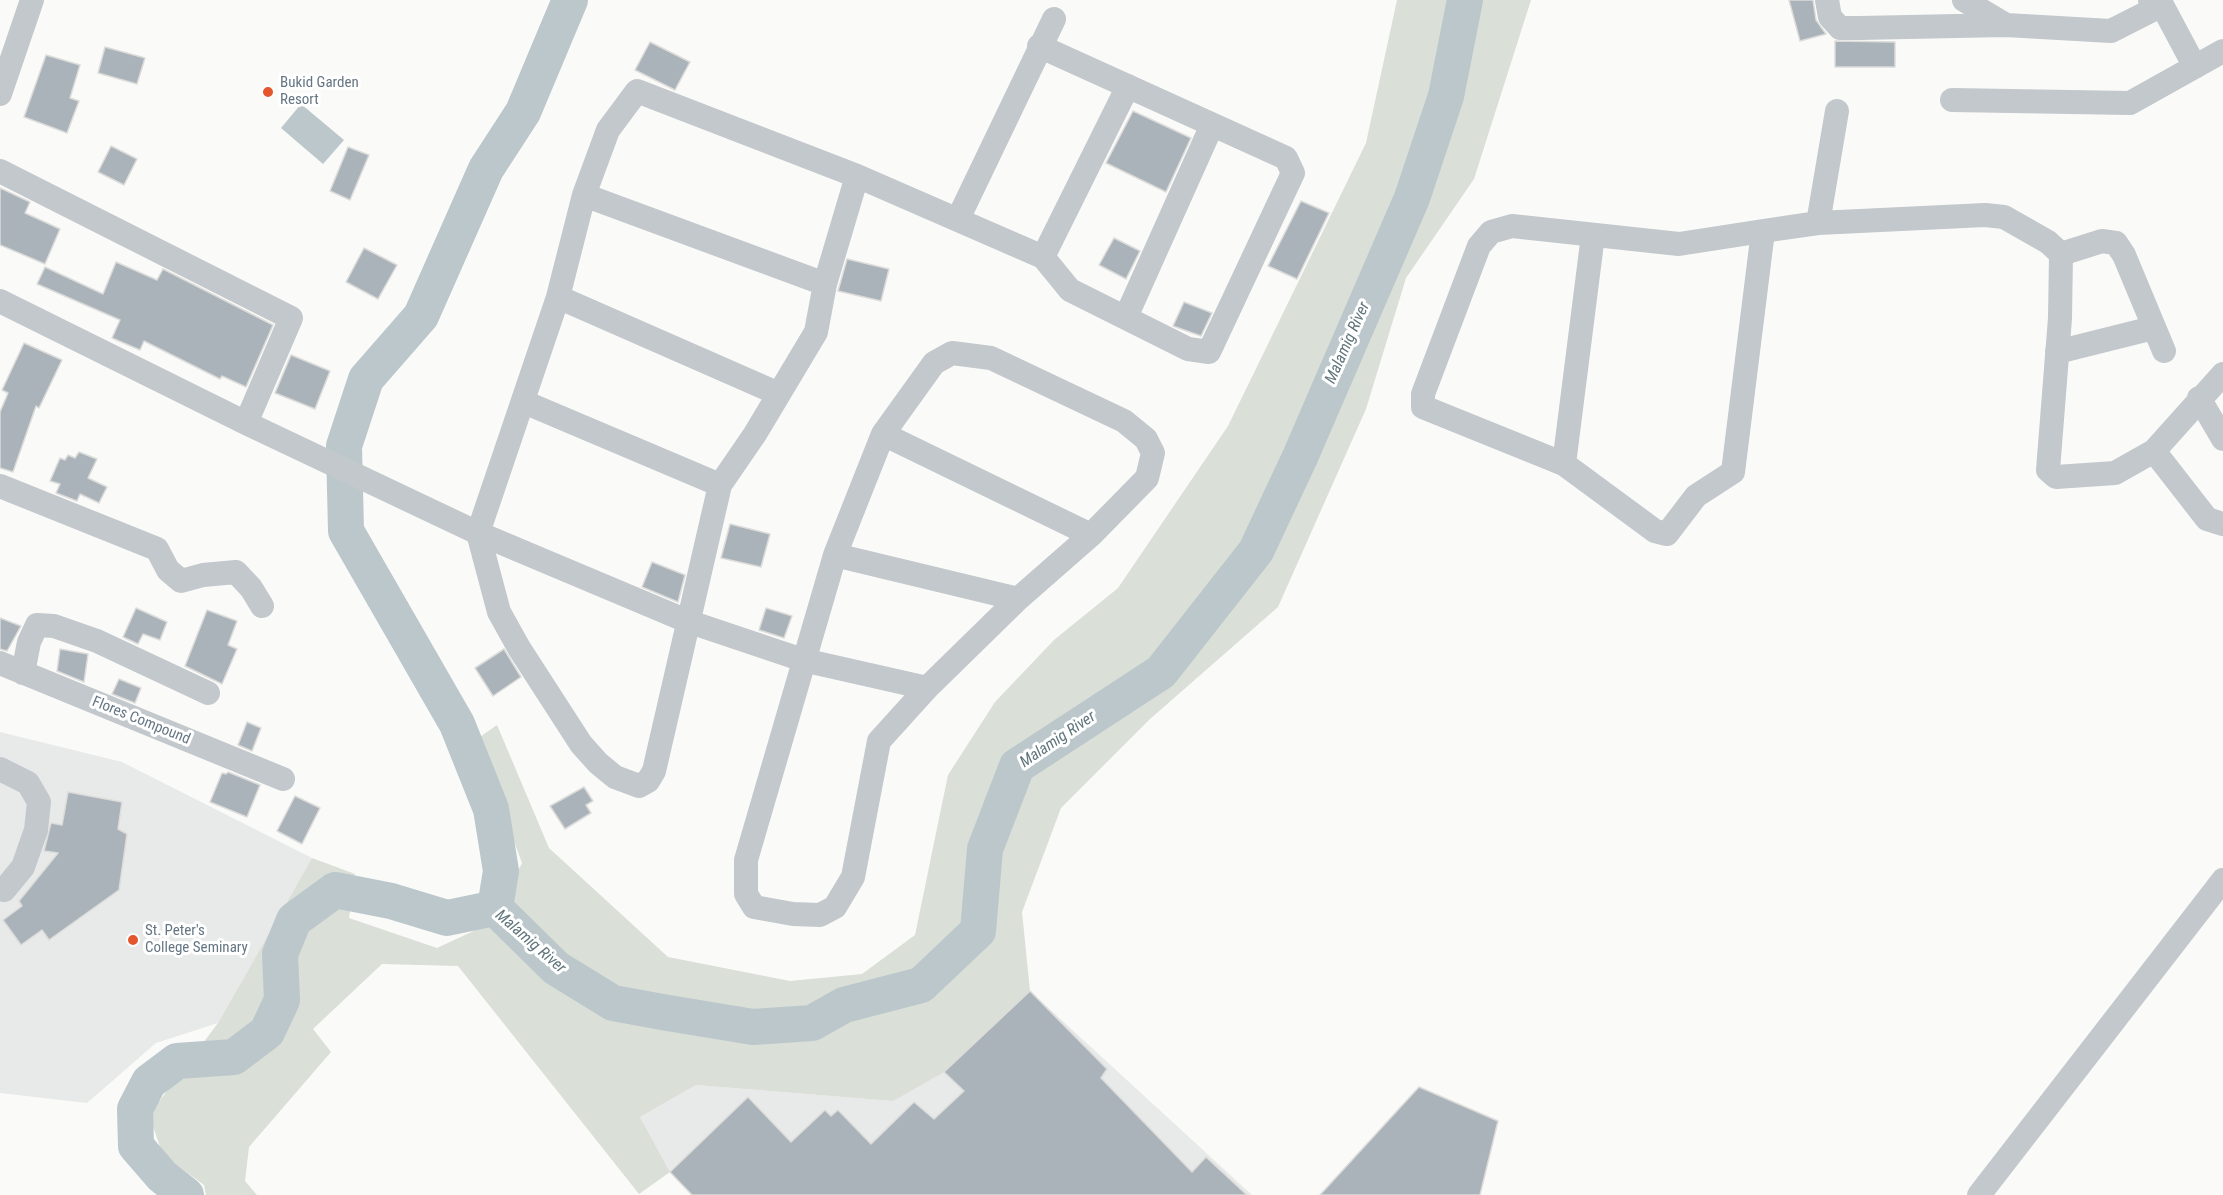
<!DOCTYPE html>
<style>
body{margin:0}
canvas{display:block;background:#fafaf8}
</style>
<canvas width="2223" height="1195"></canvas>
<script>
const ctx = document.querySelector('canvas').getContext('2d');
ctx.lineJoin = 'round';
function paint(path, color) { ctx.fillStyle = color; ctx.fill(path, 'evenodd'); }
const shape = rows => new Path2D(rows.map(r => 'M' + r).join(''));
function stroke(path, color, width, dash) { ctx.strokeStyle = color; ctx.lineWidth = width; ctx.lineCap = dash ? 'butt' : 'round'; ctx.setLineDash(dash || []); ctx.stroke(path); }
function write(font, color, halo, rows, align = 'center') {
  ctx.font = font + ' "Roboto Condensed",sans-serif'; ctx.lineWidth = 6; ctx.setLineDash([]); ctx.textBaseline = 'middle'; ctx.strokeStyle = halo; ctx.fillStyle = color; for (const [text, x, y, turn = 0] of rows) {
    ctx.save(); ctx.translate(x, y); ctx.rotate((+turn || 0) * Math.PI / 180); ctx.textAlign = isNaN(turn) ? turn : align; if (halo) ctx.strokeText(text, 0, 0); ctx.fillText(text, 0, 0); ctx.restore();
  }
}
const built = shape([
 [0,732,122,762,312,858,218,1023,156,1043,87,1103,0,1093],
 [1030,991,1252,1195,692,1195,670,1172,640,1117,696,1085,893,1101]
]);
const green = shape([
 [1397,0,1531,0,1474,179,1406,278,1366,409,1278,607,1150,719,1061,808,1022,912,1030,991,944,1072,893,1101,696,1085,640,1117,670,1172,639,1194,458,966,382,964,313,1029,331,1052,249,1147,245,1181,257,1195,206,1195,204,1185,163,1155,149,1115,218,1023,312,858,355,874,349,918,437,948,493,922,522,863,477,739,497,725,549,848,668,957,790,981,862,974,915,935,948,775,995,702,1054,640,1118,588,1228,426,1366,143]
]);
const water = shape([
 [301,104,344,140,323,164,281,128]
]);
const river = shape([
 [495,908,556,968,613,1003,668,1013,753,1027,812,1023,844,1005,921,985,978,931,985,849,1017,766,1161,672,1256,551,1300,457,1412,198,1446,96,1465,0],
 [495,908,501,871,491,809,457,724,346,531,344,446,366,379,421,316,486,169,523,112,570,0],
 [186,1195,162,1176,136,1146,135,1109,149,1082,177,1061,234,1057,267,1032,282,1000,280,954,294,920,335,890,391,901,447,918,495,908]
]);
const building = shape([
 [1789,0,1813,0,1816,20,1826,34,1800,41,1789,0],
 [1835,41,1895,42,1895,67,1835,67,1835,41],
 [650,42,690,62,675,90,635,70,650,42],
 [105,47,145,58,137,84,98,73,105,47],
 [46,55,80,65,70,98,79,101,67,133,24,117,46,55],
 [1133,111,1191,138,1166,192,1106,163,1133,111],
 [111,146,137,159,124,185,98,172,111,146],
 [348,147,369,155,350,200,330,191,348,147],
 [0,188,30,202,25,213,60,229,45,264,0,245,0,188],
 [1301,201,1329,213,1297,279,1268,266,1301,201],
 [1114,238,1140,251,1126,279,1099,265,1114,238],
 [364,248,397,265,378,299,346,282,364,248],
 [847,259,889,269,881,301,838,291,847,259],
 [116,262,157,280,163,269,273,325,246,387,222,376,220,379,144,341,140,350,112,338,120,320,37,284,45,267,103,294,116,262],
 [1184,302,1212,313,1201,336,1173,326,1184,302],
 [24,343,62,360,39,408,36,406,13,472,0,468,0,412,8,393,2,390,24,343],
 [291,355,330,371,315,409,275,393,291,355],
 [79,452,97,459,88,478,107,487,99,503,80,494,77,501,56,493,60,484,50,481,60,458,65,460,68,455,75,458,79,452],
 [730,524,770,534,761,567,721,558,730,524],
 [652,562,685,575,678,602,642,587,652,562],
 [136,608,167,622,160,640,143,634,138,644,123,637,136,608],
 [766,608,792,616,784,638,759,630,766,608],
 [207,610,237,621,228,645,237,649,222,684,185,666,207,610],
 [0,618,21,626,7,651,0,649,0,618],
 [60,649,88,654,84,682,57,671,60,649],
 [504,649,521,677,493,696,475,668,504,649],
 [119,679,141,688,135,703,112,694,119,679],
 [247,722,261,728,252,751,238,745,247,722],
 [228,772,260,785,247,817,210,802,222,773,226,774,228,772],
 [584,787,593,801,586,805,591,813,565,829,550,806,584,787],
 [68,792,122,802,118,829,127,834,119,890,49,940,42,930,21,945,3,920,22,906,19,901,58,853,44,851,51,823,62,825,68,792],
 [295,796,320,808,302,844,277,831,295,796],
 [1030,991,1107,1069,1101,1078,1192,1172,1206,1157,1247,1195,692,1195,670,1172,748,1097,791,1142,825,1110,831,1116,838,1110,871,1144,914,1102,934,1119,964,1091,944,1072,1030,991],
 [1419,1087,1498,1121,1480,1195,1320,1195,1419,1087]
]);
const minor = shape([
 [1827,0,1830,17,1840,28,1859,28,2006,25,2111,31,2162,5],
 [1964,0,2006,25],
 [2150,0,2162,5,2195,67],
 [0,94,32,0],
 [1952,100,2130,103,2223,51],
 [1837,111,1818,223,1985,215,2004,217,2048,242,2061,254,2060,318,2048,470,2056,477,2115,473,2154,451,2223,374],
 [0,171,291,318,246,423],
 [857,176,825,284,816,332,755,434,720,485,654,771,648,781,639,786,615,777,598,763,581,744,519,648,499,612,478,533,558,297,584,195,608,130,637,91,857,176,1043,257,1070,290,1188,349,1209,352,1293,173,1286,158,1039,46],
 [584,195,825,284],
 [958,219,1054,19],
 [1763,231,1733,472,1696,496,1667,534,1655,531,1564,464,1423,407,1423,394,1479,246,1491,232,1512,226,1679,244,1763,231,1818,223],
 [2061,254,2102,241,2116,243,2124,255,2164,351],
 [1043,257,1128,86],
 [558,297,779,394],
 [0,301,246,423,478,533,687,621,803,660,927,688],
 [1126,317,1212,125],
 [2057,352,2153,328],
 [952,353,991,358,1124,421,1146,439,1153,453,1147,478,1091,535,1018,599,927,688,879,741,853,877,835,907,820,915,793,914,754,907,746,894,746,860,835,555,883,434,934,363,952,353],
 [2199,398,2223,439],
 [524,402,720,485],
 [883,434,1091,535],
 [2154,451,2207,519,2223,524],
 [1564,464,1593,235],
 [0,486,157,549,168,570,181,581,203,575,236,572,251,588,262,606],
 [835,555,1018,599],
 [0,663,283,779],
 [23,673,29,642,37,625,54,626,97,641,208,693],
 [0,769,28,783,39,802,36,830,23,867,4,890],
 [1979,1195,2223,880]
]);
const markers = [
 [268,92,6,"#e4572e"],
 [133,940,6,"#e4572e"]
];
const poiNames = [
 ["Bukid Garden",280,83],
 ["Resort",280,100],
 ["St. Peter's",145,931],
 ["College Seminary",145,948]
];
const streetNames = [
 ["Flores Compound",141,721,22]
];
const waterNames = [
 ["Malamig River",1348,343,-66],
 ["Malamig River",1058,740,-34],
 ["Malamig River",530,942,41]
];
paint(built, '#e8e9e9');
paint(green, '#dadfd7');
paint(water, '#bbc7cb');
stroke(river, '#bbc7cb', 36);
paint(building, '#aab3b9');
stroke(building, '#dcdcda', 1.5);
stroke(minor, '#c3c8cc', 24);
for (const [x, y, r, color] of markers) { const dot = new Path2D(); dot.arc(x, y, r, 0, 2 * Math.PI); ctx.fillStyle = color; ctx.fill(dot); stroke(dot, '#fff', 2); }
write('15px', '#657683', '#fff', poiNames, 'left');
write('15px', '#657683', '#fff', streetNames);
write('italic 16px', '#60757c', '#fff', waterNames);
</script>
